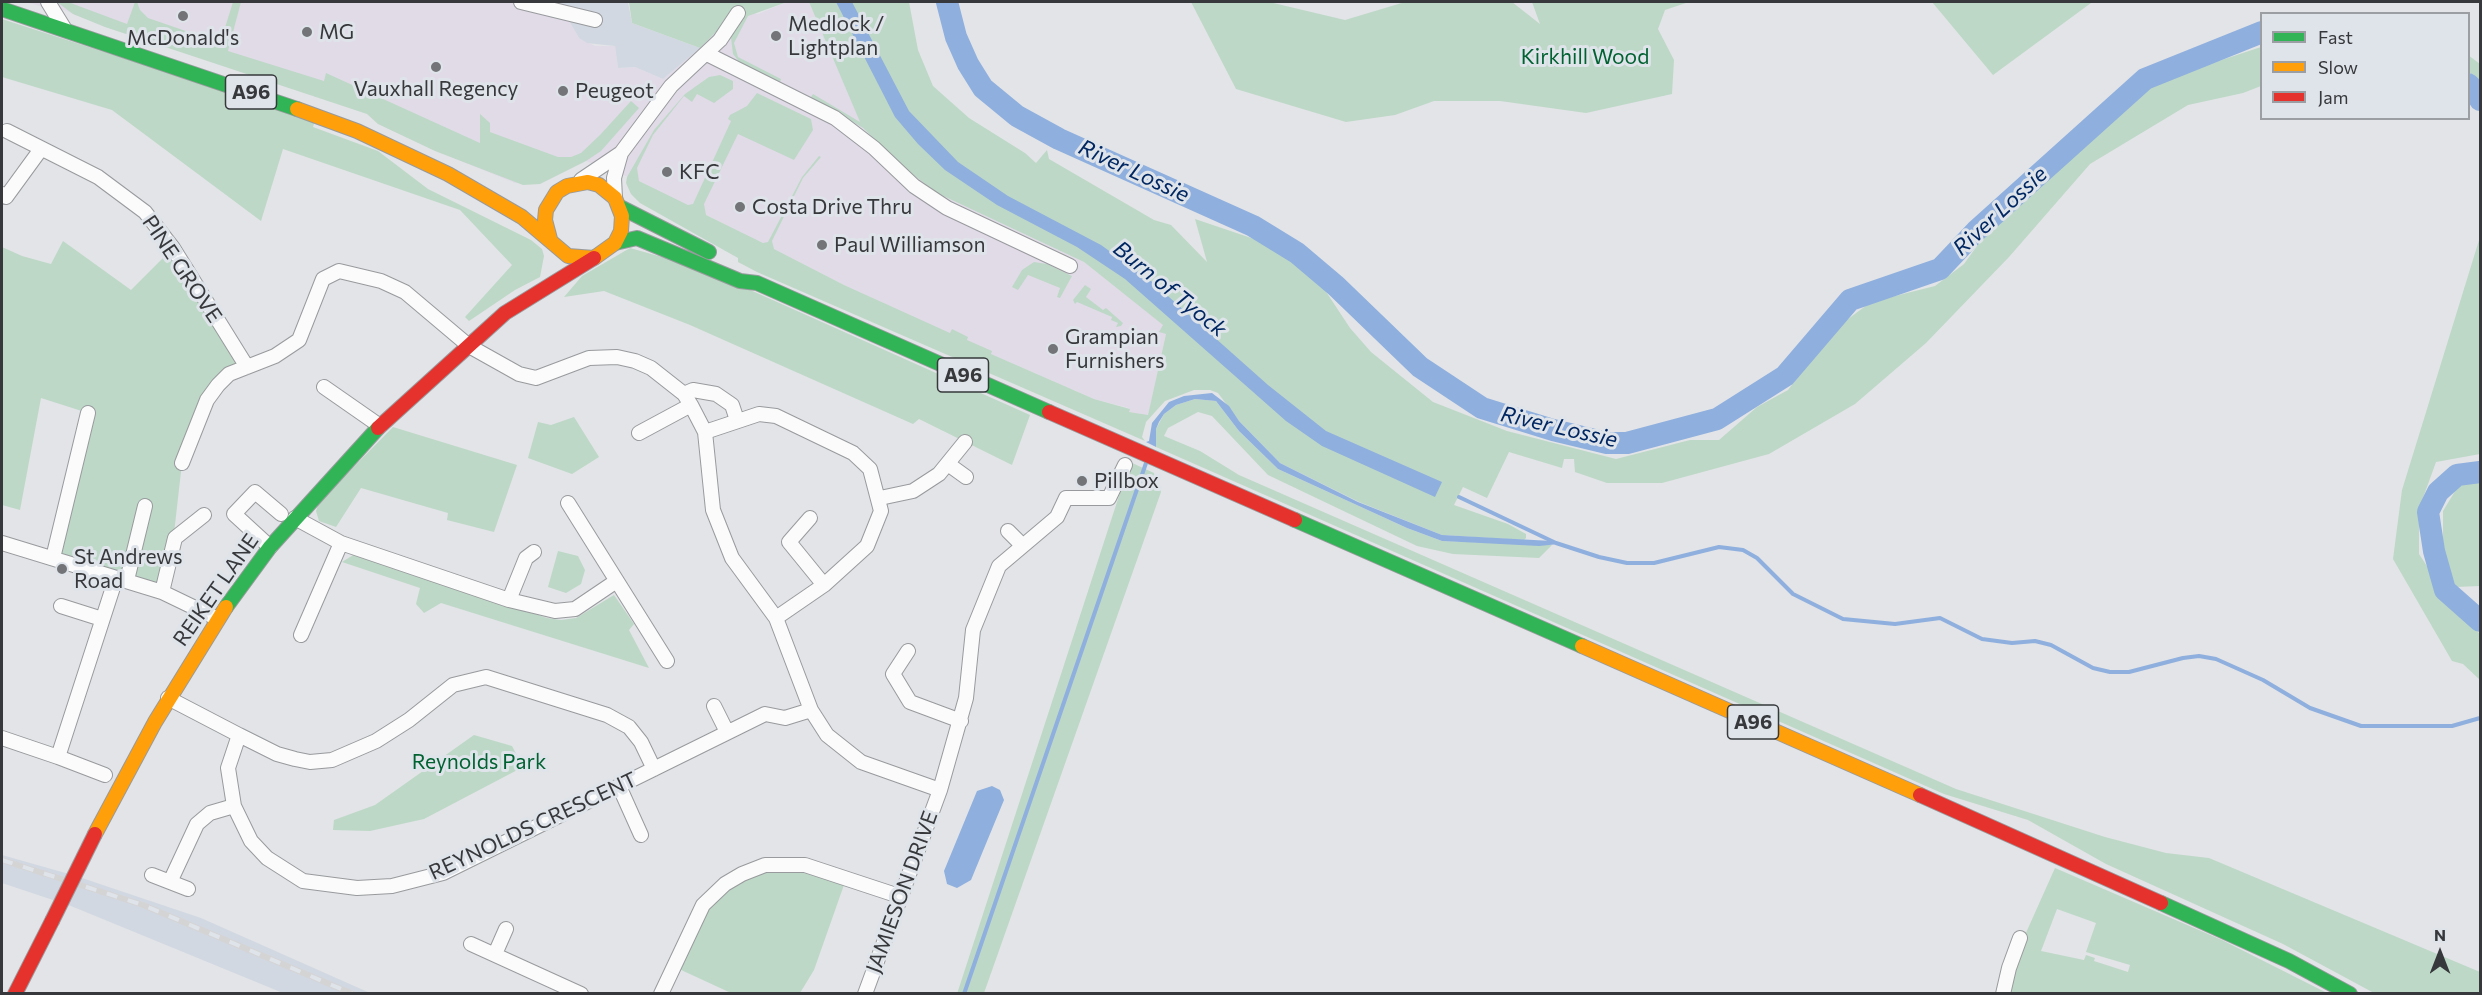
<!DOCTYPE html>
<style>
body{margin:0}
#map{position:relative;width:2482px;height:995px;overflow:hidden;background:#e2e4e7;font-family:Commissioner,sans-serif}
canvas{display:block}
.frame{position:absolute;inset:0;border:3px solid #36383b;pointer-events:none}
.legend{position:absolute;left:2260px;top:12px;width:210px;height:108px;box-sizing:border-box;background:#dfe4ea;border:2px solid #9b9fa4;margin:0;padding:8px 10px;list-style:none;font-size:18px;color:#36383b}
.legend li{display:flex;align-items:center;gap:12px;height:30px}
.legend b{width:30px;border:2px solid #9b9fa4}
.north{position:absolute;left:2410px;top:923px;width:60px;height:60px;-webkit-text-stroke:4px #dfe4ea;paint-order:stroke;rotate:0deg;font-size:16px;font-weight:700;line-height:24px;text-align:center;color:#36383b}
.north::after{content:'';display:block;margin:auto;width:21px;height:27px;background:#36383b;clip-path:polygon(50% 0,100% 100%,50% 72%,0 100%)}
</style>
<div id="map">
<canvas width="2482" height="995"></canvas>
<div class="frame"></div>
<ul class="legend">
<li><b style="height:8px;background:#30b455"></b>Fast</li>
<li><b style="height:8px;background:#ff9f0a"></b>Slow</li>
<li><b style="height:8px;background:#e5322d"></b>Jam</li>
</ul>
<div class="north">N</div>
</div>
<script>
const ctx = document.querySelector('canvas').getContext('2d');
ctx.lineJoin = 'round';
function paint(path, color) { ctx.fillStyle = color; ctx.fill(path, 'evenodd'); }
const shape = rows => new Path2D(rows.map(r => 'M' + r).join(''));
function stroke(path, color, width, dash) { ctx.strokeStyle = color; ctx.lineWidth = width; ctx.lineCap = dash ? 'butt' : 'round'; ctx.setLineDash(dash || []); ctx.stroke(path); }
function write(font, color, halo, rows, align = 'center') {
  ctx.font = font + ' Commissioner,sans-serif'; ctx.lineWidth = 6; ctx.setLineDash([]); ctx.textBaseline = 'middle'; ctx.strokeStyle = halo; ctx.fillStyle = color; for (const [text, x, y, turn = 0] of rows) {
    ctx.save(); ctx.translate(x, y); ctx.rotate((+turn || 0) * Math.PI / 180); ctx.textAlign = isNaN(turn) ? turn : align; if (halo) ctx.strokeText(text, 0, 0); ctx.fillText(text, 0, 0); ctx.restore();
  }
}
const commercial = shape([
 [26,2,521,2,564,12,579,38,595,46,615,46,618,68,635,67,663,79,719,29,733,9,758,14,787,2,809,2,863,128,939,194,1084,262,1164,325,1166,334,1148,416,1129,412,1129,408,1094,399,990,354,844,285,639,181,586,161,540,184,515,183,436,151,378,124,367,114,333,101,105,27,64,10,53,10]
]);
const built = shape([
 [521,2,628,2,632,23,700,48,663,79,635,67,618,68,615,46,587,43,579,38,564,12],
 [2,855,76,876,201,918,370,993,283,993,71,906,2,883]
]);
const green = shape([
 [57,2,68,2,127,24,135,2,137,2,140,10,148,18,209,39,223,34,233,2,241,2,228,51,324,81,326,73,480,143,480,114,490,123,490,132,558,157,571,157,581,153,600,135,631,101,639,108,601,151,586,161,540,184,523,185,435,151,378,124,367,114,105,27,73,14],
 [629,2,787,2,748,16,734,43,738,57,781,79,780,82,740,63,733,54,731,38,744,14,733,10,719,29,700,48,632,23],
 [809,2,909,2,918,50,933,86,969,118,1025,153,1036,163,1047,150,1049,159,1154,220,1171,225,1207,262,1195,219,1266,243,1319,281,1350,328,1371,352,1433,402,1507,431,1616,459,1690,440,1719,440,1757,407,1788,390,1836,328,1871,302,1935,286,1964,264,1990,228,2152,83,2261,47,2261,86,2243,93,2188,105,2090,164,2009,257,1926,343,1855,404,1769,454,1662,483,1607,483,1575,472,1574,459,1564,459,1562,468,1509,452,1487,498,1463,487,1454,505,1508,524,1526,534,1526,538,1524,540,1442,535,1359,502,1280,463,1239,421,1218,393,1210,390,1194,390,1165,401,1146,422,1142,437,1145,441,757,272,738,262,738,258,640,203,631,194,626,183,627,177,654,130,685,94,709,77,720,75,733,81,733,89,714,103,697,94,692,102,684,96,653,135,637,168,639,181,688,205,693,204,731,121,728,119,730,115,747,106,757,93,811,119,813,130,794,160,738,134,704,204,706,215,763,243,768,242,802,177,819,156,821,157,803,178,772,241,774,249,844,285,950,333,952,329,968,337,967,340,992,351,991,354,1094,399,1130,409,1129,412,1148,415,1166,334,1159,332,1163,325,1084,262,939,194,904,168,863,128,811,97,813,94,860,122],
 [1191,2,1269,2,1345,20,1405,2,1512,2,1540,24,1532,2,1689,2,1665,10,1658,29,1674,60,1672,94,1586,113,1500,101,1434,101,1395,115,1346,122,1236,89],
 [1932,2,2090,2,2091,3,1993,75],
 [2,19,315,120,313,127,378,151,428,189,531,240,542,249,544,256,540,277,515,290,469,321,465,317,512,265,460,210,283,149,261,221,112,110,2,77],
 [2468,55,2480,64,2480,81,2469,72],
 [2480,237,2480,454,2436,462,2419,509,2419,554,2455,609,2480,634,2480,680,2463,664,2452,661,2393,559,2402,490],
 [63,241,131,290,173,248,247,367,218,385,182,463,173,542,162,592,53,558,88,413,41,398,20,510,2,505,2,247,22,256,51,264],
 [630,248,701,268,1030,415,1012,465,919,419,913,424,690,325,604,291,564,297,582,276],
 [1034,262,1047,264,1072,276,1060,298,1057,297,1060,288,1028,275,1018,290,1012,287,1022,270],
 [1085,285,1091,289,1086,297,1103,310,1106,308,1123,323,1121,326,1116,327,1118,323,1111,320,1112,317,1077,302,1075,304,1073,300],
 [1195,399,1216,401,1239,431,1278,469,1407,528,1442,541,1552,545,1539,558,1453,554,1417,546,1268,475,1212,416,1198,412,1168,428,1164,436,1200,451,1239,475,1956,789,2105,837,2166,853,2209,858,2480,972,2480,993,2374,993,2283,944,2106,864,2028,820,1944,794,1156,447,1156,429,1164,414,1176,405],
 [574,417,599,457,572,474,528,458,538,422,551,425],
 [393,427,517,465,494,532,447,520,448,513,361,488,336,527,319,521,316,511,319,502],
 [1130,462,1154,473,1161,492,984,993,957,994],
 [2480,480,2480,586,2455,587,2443,547,2443,511,2460,483],
 [558,551,578,556,585,570,581,584,566,593,548,587],
 [358,552,547,618,561,620,576,618,614,595,634,624,629,630,649,668,441,603,424,613,416,604,420,588,342,562],
 [474,735,512,746,523,767,424,819,370,831,333,830,334,820,375,805],
 [2055,868,2222,940,2329,994,2009,994,2025,935],
 [2057,909,2096,923,2086,952,2130,965,2128,972,2094,961,2095,958,2086,955,2084,960,2041,951],
 [805,870,845,882,814,970,800,993,731,993,679,969,711,904,727,890,743,879,766,871]
]);
const water = shape([
 [836,2,852,2,909,111,958,162,1008,196,1101,245,1151,281,1268,385,1326,431,1442,482,1435,497,1322,446,1286,421,1125,279,1077,247,997,205,945,170,918,144,895,117],
 [1212,393,1229,406,1239,421,1280,463,1358,502,1442,535,1552,541,1559,544,1539,546,1442,541,1407,528,1278,469,1239,431,1216,401,1195,399,1176,405,1164,414,1159,422,1156,429,1156,447,1146,442,1149,441,1152,423,1169,402,1184,396],
 [992,786,1000,790,1004,800,971,880,957,888,947,884,944,871,977,791]
]);
const stream = shape([
 [1459,497,1556,543,1599,557,1627,563,1654,563,1719,547,1743,550,1757,558,1793,594,1843,619,1895,624,1940,618,1982,639,2012,643,2035,641,2051,645,2093,668,2110,672,2129,672,2183,658,2199,656,2216,659,2263,680,2310,708,2361,726,2452,726,2480,718],
 [964,994,1146,463]
]);
const river = shape([
 [947,2,956,37,968,64,983,88,1017,116,1059,139,1253,226,1297,253,1336,286,1420,367,1482,408,1553,430,1607,443,1627,443,1717,419,1785,376,1850,300,1940,269,1976,231,2145,79,2262,32],
 [2468,84,2476,91,2480,100],
 [2480,472,2457,475,2438,492,2428,512,2434,551,2445,590,2480,621]
]);
const street = shape([
 [48,2,64,28],
 [521,2,595,20],
 [707,54,835,118,874,148,914,186,947,208,1070,266],
 [7,131,98,177,145,212,173,248,247,367],
 [581,180,621,153,671,86,720,40,738,13],
 [2,194,6,197,41,149],
 [615,198,614,178,621,153],
 [324,387,380,426],
 [684,394,693,390,716,394,732,405,737,420],
 [705,432,759,414,776,416,853,453,870,469,881,511,867,546,824,585,776,618],
 [639,433,691,405],
 [182,463,207,400,218,385,229,374,275,356,299,340,323,279,339,271,381,281,405,292,469,346,519,374,536,378,589,358,617,357,635,361,651,368,684,394,691,405,705,432,713,510,732,558,776,618,811,710,827,735,861,762,940,790],
 [948,464,966,477],
 [880,498,913,491,939,474,965,442],
 [568,503,667,661],
 [295,518,341,543,509,600,526,558,534,552],
 [810,518,789,542,824,585],
 [1008,531,1022,545],
 [2,543,162,592,218,619],
 [270,547,234,514,255,492,281,514],
 [53,558,88,413],
 [127,580,145,506],
 [162,592,175,538,204,515],
 [509,600,555,611,575,609,615,582],
 [61,606,102,619],
 [301,635,341,543],
 [908,651,893,674,910,702,961,721],
 [168,698,239,735,228,768,234,806,251,841,267,858,303,881,357,888,392,886,443,873,765,714,785,718,811,710],
 [714,706,727,732],
 [239,735,277,754,295,759,310,762,332,760,376,741,409,720,453,685,486,677,607,715,629,727,641,742,654,769],
 [2,738,58,757,116,578],
 [58,757,105,775],
 [619,786,641,835],
 [152,875,170,882,197,824,210,813,234,806],
 [170,882,188,889],
 [471,944,581,994],
 [495,954,506,929],
 [661,994,703,905,725,884,742,874,765,865,805,865,899,896],
 [865,994,940,790,966,698,973,630,999,566,1057,517,1066,498,1109,498,1125,465],
 [2003,994,2009,968,2020,938]
]);
const fast = shape([
 [2,9,297,109],
 [620,207,709,252],
 [615,243,637,238,740,281,757,283,1049,412],
 [1295,520,1582,646],
 [226,607,270,547,378,428],
 [2161,903,2289,961,2350,994]
]);
const slow = shape([
 [297,109,357,131,448,174,522,217,568,256,594,258,615,243,621,231,622,216,615,198,599,185,588,182,567,186,557,192,546,210,545,220,550,239],
 [1582,646,1920,795],
 [95,834,155,722,226,607]
]);
const jam = shape([
 [1049,412,1295,520],
 [378,428,505,313,594,258],
 [1920,795,2161,903],
 [15,994,52,921]
]);
const rail = shape([
 [2,860,143,905,353,994]
]);
const jamBridge = shape([
 [52,921,95,834]
]);
const markers = [
 [183,16,6,"#727477"],
 [307,32,6,"#727477"],
 [776,36,6,"#727477"],
 [436,67,6,"#727477"],
 [563,91,6,"#727477"],
 [667,172,6,"#727477"],
 [740,207,6,"#727477"],
 [822,245,6,"#727477"],
 [1053,349,6,"#727477"],
 [1082,481,6,"#727477"],
 [62,569,6,"#727477"]
];
const shields = [
 [251,92,51],
 [963,375,51],
 [1753,722,51]
];
const shieldNames = [
 ["A96",251,92],
 ["A96",963,375],
 ["A96",1753,722]
];
const poiNames = [
 ["Medlock /",788,24],
 ["Lightplan",788,48],
 ["MG",319,32],
 ["McDonald's",183,38,"center"],
 ["Vauxhall Regency",436,89,"center"],
 ["Peugeot",575,91],
 ["KFC",679,172],
 ["Costa Drive Thru",752,207],
 ["Paul Williamson",834,245],
 ["Grampian",1065,337],
 ["Furnishers",1065,361],
 ["Pillbox",1094,481],
 ["St Andrews",74,557],
 ["Road",74,581]
];
const parkNames = [
 ["Kirkhill Wood",1585,57],
 ["Reynolds Park",479,762]
];
const streetNames = [
 ["PINE GROVE",182,269,56],
 ["REIKET LANE",216,590,-55],
 ["REYNOLDS CRESCENT",533,826,-25],
 ["JAMIESON DRIVE",902,892,-70]
];
const waterNames = [
 ["River Lossie",1134,171,25],
 ["River Lossie",2000,211,-43],
 ["Burn of Tyock",1170,289,39],
 ["River Lossie",1559,427,13]
];
paint(commercial, '#e1dbe8');
paint(built, '#d2d8e1');
paint(green, '#bed8c7');
paint(water, '#8fafde');
stroke(stream, '#8fafde', 4);
stroke(river, '#8fafde', 22);
stroke(street, '#989a9d', 16);
stroke(fast, '#989a9d', 16);
stroke(slow, '#989a9d', 16);
stroke(jam, '#989a9d', 16);
stroke(street, '#fbfbfb', 14);
stroke(fast, '#30b455', 14);
stroke(slow, '#ff9f0a', 14);
stroke(jam, '#e5322d', 14);
stroke(rail, '#d4d4d5', 6);
stroke(rail, '#dfe4ea', 4, [11]);
stroke(jamBridge, '#989a9d', 16, []);
stroke(jamBridge, '#e5322d', 14);
for (const [x, y, r, color] of markers) { const dot = new Path2D(); dot.arc(x, y, r, 0, 2 * Math.PI); ctx.fillStyle = color; ctx.fill(dot); stroke(dot, '#dfe4ea', 2); }
for (const [x, y, w] of shields) { const box = new Path2D(); box.roundRect(x - w / 2, y - 17, w, 34, 4.5); ctx.fillStyle = '#dfe4ea'; ctx.fill(box); stroke(box, '#36383b', 1.5); }
write('bold 20px', '#36383b', null, shieldNames);
write('21px', '#36383b', '#dfe4ea', poiNames, 'left');
write('21px', '#006131', '#dfe4ea', parkNames);
write('21px', '#36383b', '#dfe4ea', streetNames);
write('italic 22px', '#002762', '#dfe4ea', waterNames);
</script>
